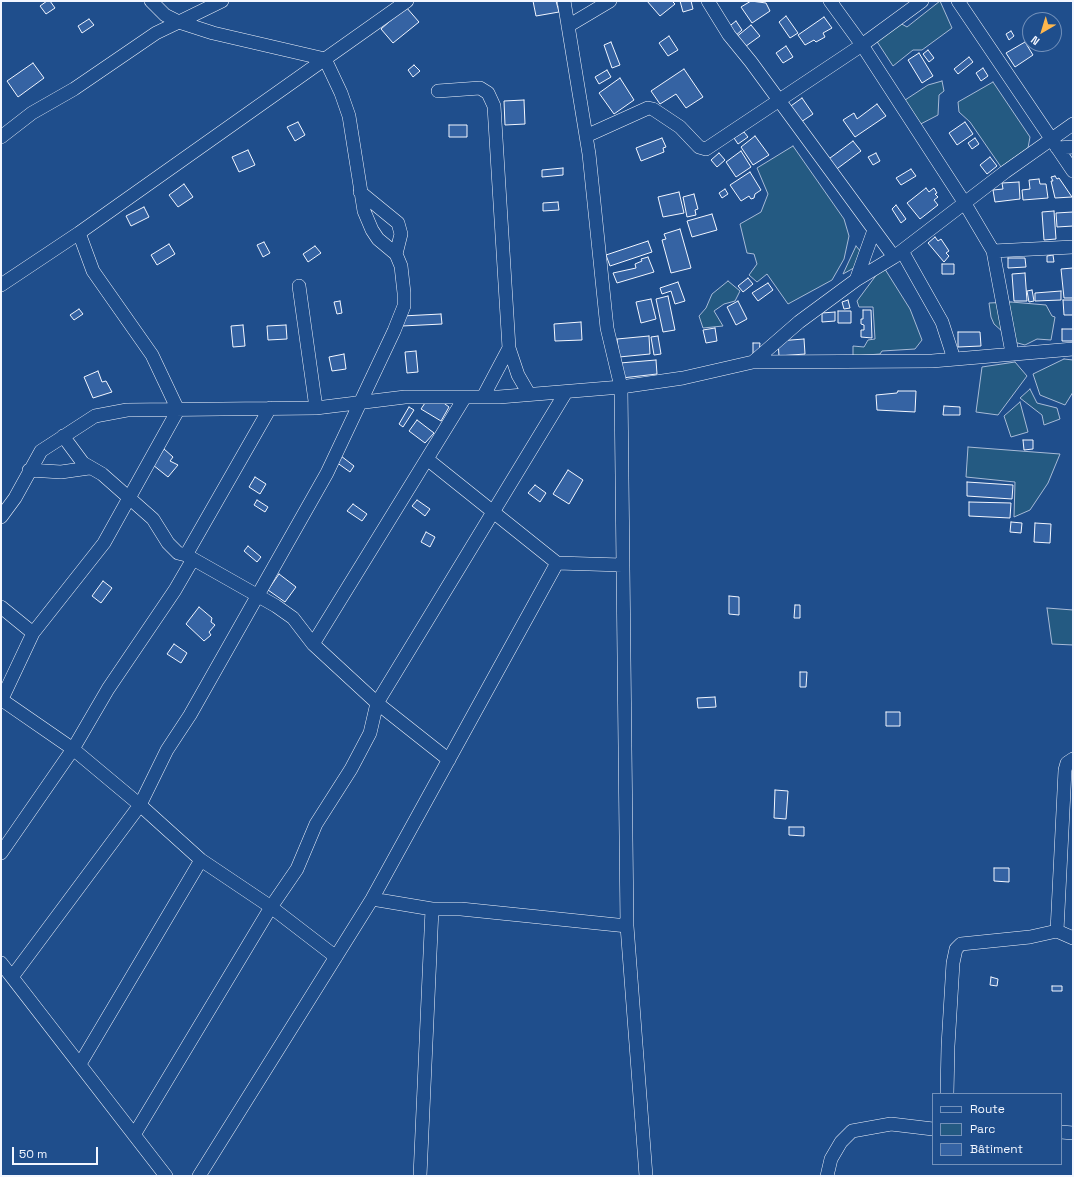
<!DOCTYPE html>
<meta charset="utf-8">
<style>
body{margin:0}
#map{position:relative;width:1074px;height:1177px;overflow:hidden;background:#1f4e8c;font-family:"Space Grotesk",sans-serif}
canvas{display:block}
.frame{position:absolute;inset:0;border:2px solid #f2f6ff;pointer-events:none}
.legend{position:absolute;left:932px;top:1093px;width:130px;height:72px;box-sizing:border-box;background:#1f4e8c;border:1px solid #7391ba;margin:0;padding:5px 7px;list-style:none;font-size:12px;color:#f2f6ff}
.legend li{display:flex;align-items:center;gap:8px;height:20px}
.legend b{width:20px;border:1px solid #7391ba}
.north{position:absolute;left:1022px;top:12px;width:40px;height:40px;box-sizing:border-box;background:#1f4e8c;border:1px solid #7391ba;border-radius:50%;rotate:218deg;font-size:11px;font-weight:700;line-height:16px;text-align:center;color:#f2f6ff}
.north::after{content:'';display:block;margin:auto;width:14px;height:18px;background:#ffb74d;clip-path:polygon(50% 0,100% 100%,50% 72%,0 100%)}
.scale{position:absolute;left:12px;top:1147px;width:86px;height:18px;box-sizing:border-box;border:2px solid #f2f6ff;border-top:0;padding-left:5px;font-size:12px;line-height:14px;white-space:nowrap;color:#f2f6ff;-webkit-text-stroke:3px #1f4e8c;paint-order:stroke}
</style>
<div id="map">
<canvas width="1074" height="1177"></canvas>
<div class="frame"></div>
<ul class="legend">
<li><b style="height:5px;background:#1f4e8c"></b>Route</li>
<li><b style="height:11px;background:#245a82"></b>Parc</li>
<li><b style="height:11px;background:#3563a3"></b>Bâtiment</li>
</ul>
<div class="north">N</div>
<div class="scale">50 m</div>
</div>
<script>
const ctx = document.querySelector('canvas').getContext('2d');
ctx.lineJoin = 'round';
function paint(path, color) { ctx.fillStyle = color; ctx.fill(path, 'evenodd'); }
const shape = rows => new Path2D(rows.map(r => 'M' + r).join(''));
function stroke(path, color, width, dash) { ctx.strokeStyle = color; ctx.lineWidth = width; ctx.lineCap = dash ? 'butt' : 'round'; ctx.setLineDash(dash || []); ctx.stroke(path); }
const green = shape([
 [940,1,952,28,922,50,913,50,893,66,876,40,900,23,907,27,940,1],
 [942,81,944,91,939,95,938,115,913,128,899,104,928,85,942,81],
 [993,82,1030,137,1028,148,1001,167,970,122,959,112,958,102,993,82],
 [793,146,844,219,849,236,844,259,832,280,788,304,767,274,757,282,749,275,757,264,754,254,747,253,740,224,761,212,768,194,757,168,793,146],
 [856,246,868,260,843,274,856,246],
 [883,266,910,309,922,340,915,349,882,351,880,354,853,356,853,346,864,347,868,340,875,339,873,307,859,307,857,301,883,266],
 [728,281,740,291,735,301,724,304,714,311,723,326,703,328,699,316,706,308,712,294,728,281],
 [1011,302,1046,305,1052,316,1055,317,1051,340,1037,339,1025,345,1014,342,994,324,991,317,989,303,1011,302],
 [1064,359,1073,360,1073,392,1065,405,1040,395,1033,374,1064,359],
 [1015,362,1027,376,998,415,976,412,982,367,1015,362],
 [1030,389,1037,403,1057,408,1060,419,1044,425,1042,415,1020,398,1030,389],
 [1020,402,1028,432,1011,437,1004,416,1020,402],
 [968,447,1060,454,1048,483,1030,510,1014,517,1015,482,966,477,968,447],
 [1047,608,1073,610,1073,645,1052,644,1047,608]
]);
const building = shape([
 [47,1,50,1,55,8,46,14,40,6,47,1],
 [533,1,556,1,559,12,536,16,533,1],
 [647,1,672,1,675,4,660,16,647,1],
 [680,1,691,1,693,9,683,12,680,1],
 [751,1,766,3,770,11,752,23,741,7,751,1],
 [406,7,419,22,393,43,381,29,406,7],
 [786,16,798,33,790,38,779,22,786,16],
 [824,17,832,28,823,33,825,37,816,42,814,40,805,45,798,35,824,17],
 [89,19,94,25,82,33,78,26,89,19],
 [736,21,742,30,734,37,727,28,736,21],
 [751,25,760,36,742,49,735,38,751,25],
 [1011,31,1014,36,1009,40,1006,34,1011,31],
 [669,36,678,50,668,56,659,43,669,36],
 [611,42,620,65,612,68,604,45,611,42],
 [1025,42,1033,55,1015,67,1006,53,1025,42],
 [786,46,793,57,783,63,776,53,786,46],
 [928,50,934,58,929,62,923,54,928,50],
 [919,53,933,76,922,83,908,60,919,53],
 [969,57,973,62,958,74,954,69,969,57],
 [33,63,44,78,18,97,7,81,33,63],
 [414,65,420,71,413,77,408,70,414,65],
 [983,68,988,76,981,81,976,73,983,68],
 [684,69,703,97,686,108,676,94,660,104,651,91,684,69],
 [607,70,611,77,599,84,595,77,607,70],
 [620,78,634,100,614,114,599,93,620,78],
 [802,98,813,114,798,124,788,108,802,98],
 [524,100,525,124,505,125,504,101,524,100],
 [877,104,886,116,855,137,843,120,854,113,857,119,877,104],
 [298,122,305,135,295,141,287,127,298,122],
 [965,122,973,134,957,145,949,133,965,122],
 [449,125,467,125,467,137,449,137,449,125],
 [744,132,748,137,738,144,734,138,744,132],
 [755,136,769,155,753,165,741,147,755,136],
 [662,138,666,147,663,148,664,152,641,161,636,148,662,138],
 [975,138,979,144,972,149,968,143,975,138],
 [853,141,861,151,834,171,826,161,853,141],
 [248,150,255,165,239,172,232,157,248,150],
 [741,151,751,167,736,177,726,162,741,151],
 [719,153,725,160,717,167,711,160,719,153],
 [876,153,880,161,873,165,868,157,876,153],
 [990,157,997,166,987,174,980,165,990,157],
 [563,168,563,175,542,177,542,170,563,168],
 [911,169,916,176,901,185,896,178,911,169],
 [750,172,761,190,755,194,754,198,751,199,749,196,741,201,730,185,750,172],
 [1055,176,1057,179,1059,178,1072,197,1055,198,1051,181,1053,181,1051,177,1055,176],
 [1039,179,1040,184,1046,184,1048,198,1023,200,1022,190,1030,189,1029,180,1039,179],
 [1019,182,1020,199,995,202,993,190,1003,189,1002,183,1019,182],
 [184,184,193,197,178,207,169,195,184,184],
 [926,188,929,192,934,188,937,193,935,194,938,197,934,200,938,205,920,219,907,203,926,188],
 [725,189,728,194,722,198,719,193,725,189],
 [679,192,684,213,663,217,658,197,679,192],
 [694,194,698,209,695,210,696,215,687,217,683,197,694,194],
 [558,202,559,210,543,211,543,203,558,202],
 [896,205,906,219,901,223,892,209,896,205],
 [144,207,149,217,131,226,126,216,144,207],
 [1054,211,1056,239,1044,240,1042,212,1054,211],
 [1073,212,1073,226,1057,227,1056,213,1073,212],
 [712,214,717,230,692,237,687,221,712,214],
 [680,229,691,268,671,273,662,240,666,239,664,234,680,229],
 [935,237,938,241,941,239,949,251,946,253,949,256,944,262,928,243,935,237],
 [648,241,652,252,610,266,606,255,648,241],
 [264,242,270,253,263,257,257,245,264,242],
 [169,244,175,254,157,265,151,255,169,244],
 [315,246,321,253,308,262,303,254,315,246],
 [1053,255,1054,262,1047,262,1047,256,1053,255],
 [648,257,654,272,617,283,613,273,636,268,635,264,642,261,641,259,648,257],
 [1008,258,1025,258,1026,267,1008,268,1008,258],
 [942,264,954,264,954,274,942,274,942,264],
 [1073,268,1073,298,1064,298,1061,269,1073,268],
 [1025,273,1027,301,1014,301,1012,274,1025,273],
 [748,278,753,284,743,292,738,286,748,278],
 [678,282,685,301,675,304,671,291,662,294,660,288,678,282],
 [768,283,773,290,758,301,752,293,768,283],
 [1032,290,1034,301,1029,302,1027,291,1032,290],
 [1061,291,1061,300,1035,301,1035,293,1061,291],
 [668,296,675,330,663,332,656,299,668,296],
 [651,299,656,319,641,323,636,302,651,299],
 [848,300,850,308,844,309,842,302,848,300],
 [1063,300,1073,300,1073,315,1064,315,1063,300],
 [340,301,342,313,337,314,334,302,340,301],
 [738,301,747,319,736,325,727,307,738,301],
 [79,309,83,314,74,320,70,315,79,309],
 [863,310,871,310,872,338,861,337,861,330,864,330,864,325,861,324,861,319,863,319,863,310],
 [838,311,851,311,851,323,838,323,838,311],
 [835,312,835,321,822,322,822,313,835,312],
 [441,314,442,324,402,326,402,316,441,314],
 [581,322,582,340,555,341,554,324,581,322],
 [243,325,245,346,233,347,231,326,243,325],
 [286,325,287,339,268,340,267,326,286,325],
 [715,328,717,341,706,343,703,330,715,328],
 [1062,329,1073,329,1073,341,1062,341,1062,329],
 [958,332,980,332,981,346,958,347,958,332],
 [649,336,650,354,619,357,617,339,649,336],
 [658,336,661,354,654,355,651,337,658,336],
 [804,339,805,354,779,356,778,341,804,339],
 [753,343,760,343,759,354,753,354,753,343],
 [416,351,418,372,407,373,405,352,416,351],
 [344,354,346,369,332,371,329,357,344,354],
 [656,360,657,374,622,378,620,363,656,360],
 [98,371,102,382,106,381,112,392,93,398,84,377,98,371],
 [898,391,916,391,915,412,877,410,876,395,897,393,898,391],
 [441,401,449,407,441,421,421,409,425,403,441,401],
 [944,406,960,407,960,415,943,415,944,406],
 [409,407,414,410,403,427,399,424,409,407],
 [417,420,434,433,425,443,409,431,417,420],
 [1023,440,1033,440,1033,449,1024,450,1023,440],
 [164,449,173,457,170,461,178,465,168,477,153,465,164,449],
 [341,456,354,466,350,472,336,462,341,456],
 [568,470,583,480,569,504,553,494,568,470],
 [255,477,266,484,260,494,249,487,255,477],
 [967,482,1013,485,1012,499,967,496,967,482],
 [535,485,546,493,540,502,528,493,535,485],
 [257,500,268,507,265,512,254,505,257,500],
 [417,500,430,509,425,516,412,506,417,500],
 [969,502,1011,503,1010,518,969,516,969,502],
 [353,504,367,514,362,521,347,511,353,504],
 [1011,522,1022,523,1021,533,1010,532,1011,522],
 [1035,523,1051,524,1050,543,1034,542,1035,523],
 [426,532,435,537,430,547,421,542,426,532],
 [248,546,261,557,257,562,244,551,248,546],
 [279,574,296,587,285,602,268,590,279,574],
 [103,581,112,588,101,603,92,596,103,581],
 [729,596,739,597,739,615,729,614,729,596],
 [795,605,800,605,800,618,794,618,795,605],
 [199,607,212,618,211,622,215,625,209,632,211,635,204,641,186,624,199,607],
 [174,644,187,653,181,663,167,654,174,644],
 [800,672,807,672,806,687,800,687,800,672],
 [715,697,716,707,698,708,697,698,715,697],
 [886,712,900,712,900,726,886,726,886,712],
 [775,790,788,791,786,819,774,818,775,790],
 [789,827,804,827,804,836,789,835,789,827],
 [994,868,1009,868,1009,882,994,881,994,868],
 [991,977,998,979,997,986,990,985,991,977],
 [1052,986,1062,986,1062,991,1052,991,1052,986]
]);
const minor = shape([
 [151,1,165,15,179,22,222,1],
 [564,1,589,154,607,328,621,387,627,926,646,1176],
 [708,1,729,35,751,62,894,257],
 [830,1,862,45,964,202,993,251,1012,353],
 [958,1,1073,171],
 [568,26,610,1],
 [438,91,480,88,488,93,494,106,509,348,518,375,529,394],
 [586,136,648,108,653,109,680,127,699,147,706,149,862,45,922,1],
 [1,137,32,113,74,89,156,33,179,22,213,33,325,59,341,93,349,116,364,211,372,230,378,239,396,254,401,266,404,293,404,306,394,331,327,473,190,715,167,750,140,805,12,977],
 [1057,148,1073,147],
 [360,192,398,223,401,234,396,254],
 [902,251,942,322,954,359],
 [993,251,1073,247],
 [856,280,874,230],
 [1,285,79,233,407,1],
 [299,286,316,408],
 [753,362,799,322,856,280,894,257,1005,172,1073,124],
 [483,397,509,348],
 [63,436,83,463,102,474,153,519,168,543,178,553,186,555,276,606,293,618,313,644,377,703,449,760],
 [427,459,557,563,622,565],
 [29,470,61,472,89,468],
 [1,517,15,498,41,451,95,416,127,410,316,408,405,397,499,397,621,387,683,378,753,362,932,361,1073,349],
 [186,555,270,408],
 [1,607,33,633],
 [313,644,465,397],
 [2,700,73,749,140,805,201,860,271,907,336,957],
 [1,701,33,633,104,543,178,410,152,355,93,271,79,233],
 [1,853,73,749,108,689,175,590,193,559],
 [372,899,432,909],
 [1057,931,1065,770,1067,763,1073,759],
 [1,963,166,1176],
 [80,1064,201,860],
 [947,1094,948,1046,953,963,956,949,961,944,1030,937,1057,931,1073,938],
 [1061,1132,1073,1133],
 [134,1135,271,907,297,869,316,824,351,769,370,733,377,703,566,392],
 [199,1176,372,899,557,563],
 [420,1176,432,909,461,909,627,926],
 [827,1176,831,1159,841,1142,852,1131,891,1124,933,1129]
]);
paint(green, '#245a82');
stroke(green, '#a8bbd7', 1);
paint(building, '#3563a3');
stroke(building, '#f2f6ff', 1);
stroke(minor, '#f2f6ff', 14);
stroke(minor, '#1f4e8c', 13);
</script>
